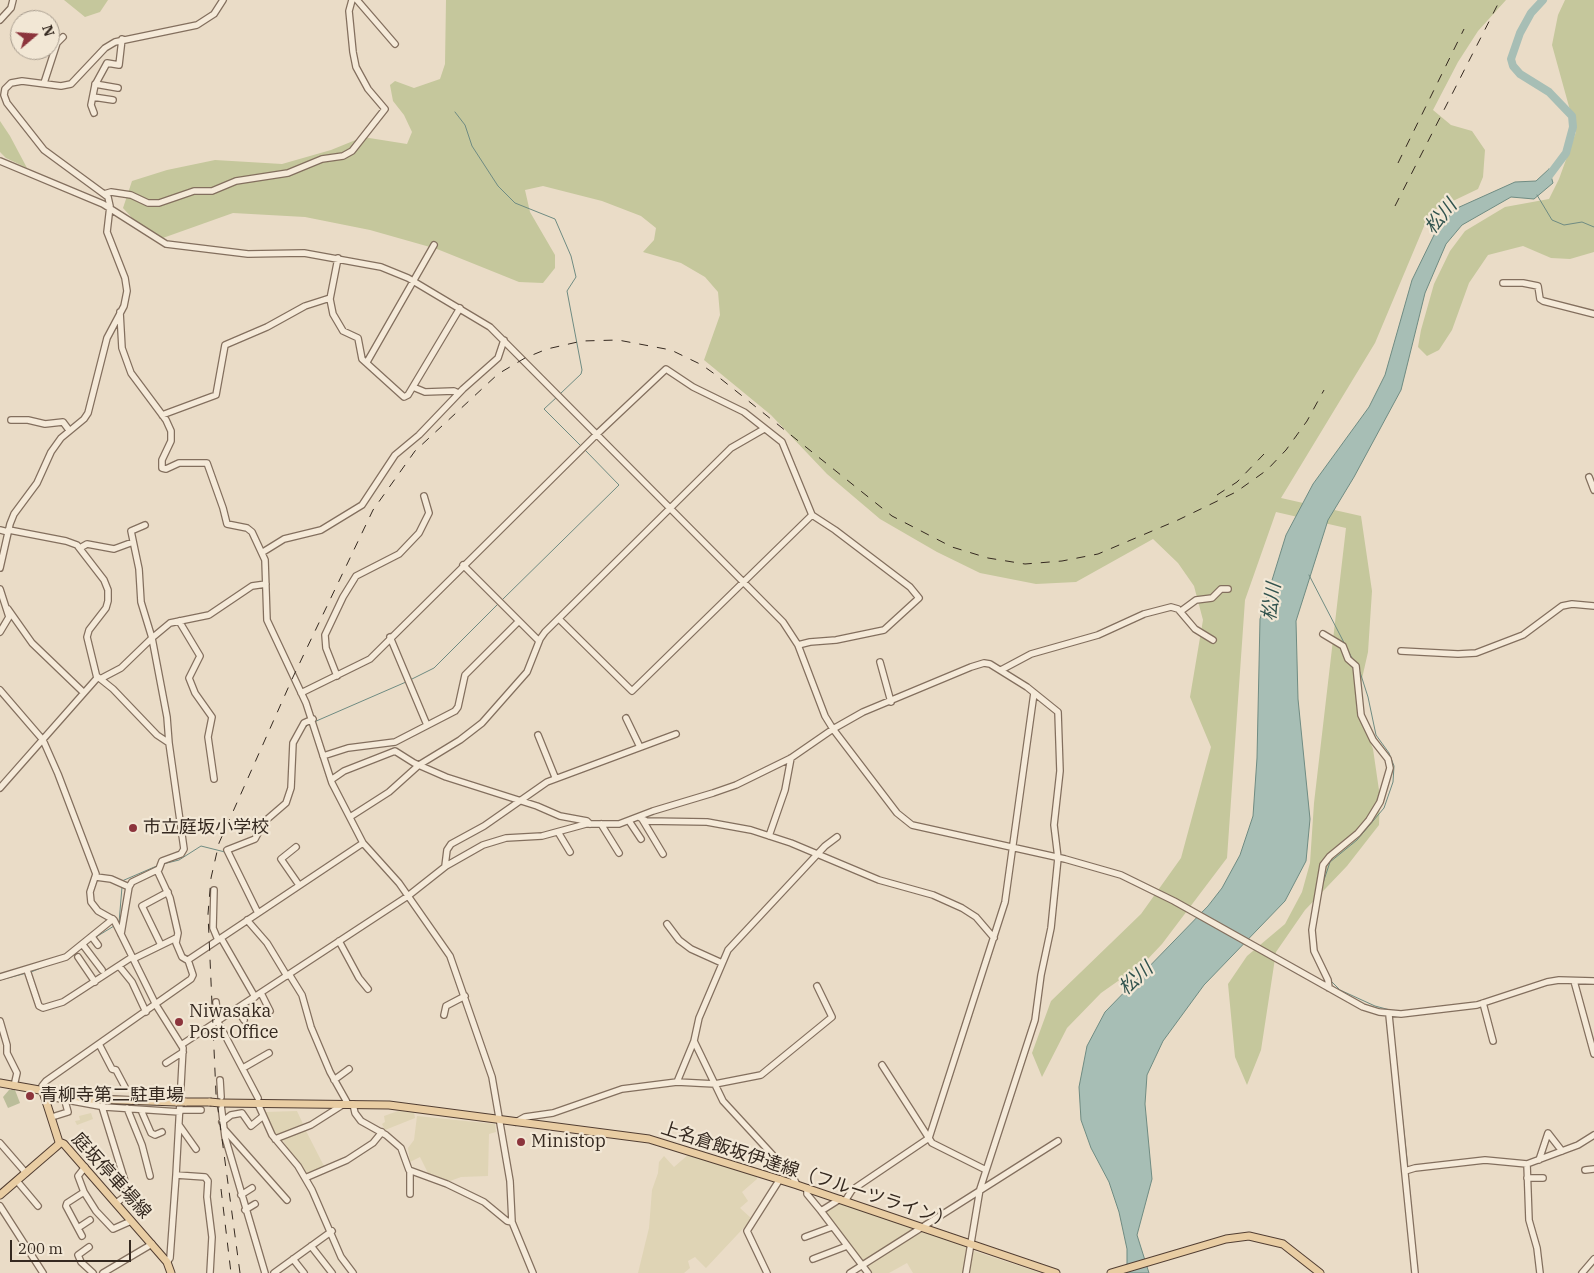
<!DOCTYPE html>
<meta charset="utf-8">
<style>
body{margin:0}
#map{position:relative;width:1594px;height:1273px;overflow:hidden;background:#eadcc7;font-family:"IBM Plex Serif",serif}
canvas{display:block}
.north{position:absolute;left:10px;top:10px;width:50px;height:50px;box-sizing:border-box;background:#f2e7d5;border:1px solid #a69b8d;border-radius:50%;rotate:72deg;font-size:14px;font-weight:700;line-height:20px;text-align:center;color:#352920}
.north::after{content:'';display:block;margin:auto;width:18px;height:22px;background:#8c343c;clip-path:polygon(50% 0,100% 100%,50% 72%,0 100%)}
.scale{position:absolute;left:10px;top:1240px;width:121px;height:22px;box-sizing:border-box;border:2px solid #352920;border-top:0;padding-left:6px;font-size:15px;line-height:18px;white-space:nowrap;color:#352920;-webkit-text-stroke:4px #f2e7d5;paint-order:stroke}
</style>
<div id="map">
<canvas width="1594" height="1273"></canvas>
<div class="north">N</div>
<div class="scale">200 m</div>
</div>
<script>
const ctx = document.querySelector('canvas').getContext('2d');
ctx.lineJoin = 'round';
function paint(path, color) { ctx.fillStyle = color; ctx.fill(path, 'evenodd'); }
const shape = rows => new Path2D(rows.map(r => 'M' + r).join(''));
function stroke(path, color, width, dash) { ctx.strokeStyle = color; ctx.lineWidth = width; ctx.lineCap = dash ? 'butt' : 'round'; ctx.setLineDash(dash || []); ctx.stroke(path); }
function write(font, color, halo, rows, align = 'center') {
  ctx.font = font + ' "IBM Plex Serif","Noto Sans JP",serif'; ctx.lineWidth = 4.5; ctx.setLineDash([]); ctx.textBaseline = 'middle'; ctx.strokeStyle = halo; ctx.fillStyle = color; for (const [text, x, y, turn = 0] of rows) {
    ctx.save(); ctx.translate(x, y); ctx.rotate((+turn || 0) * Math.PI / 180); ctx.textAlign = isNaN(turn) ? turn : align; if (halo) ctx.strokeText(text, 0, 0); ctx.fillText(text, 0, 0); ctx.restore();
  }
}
const farmland = shape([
 [297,1111,304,1126,276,1138,265,1112],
 [398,1111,414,1112,415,1118,385,1130,382,1124,385,1122,384,1116],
 [91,1113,93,1119,77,1125,75,1121,80,1120,79,1116],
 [417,1116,495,1124,496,1132,489,1134,488,1176,461,1177,450,1181,428,1173,420,1157,410,1162,408,1148,414,1140],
 [305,1129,325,1168,305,1176,282,1139],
 [689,1154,757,1176,757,1179,742,1192,748,1201,740,1208,752,1219,706,1268,695,1257,688,1261,690,1268,684,1273,638,1273,649,1228,652,1190,658,1173,659,1162,664,1156,674,1167],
 [838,1202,914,1228,914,1231,864,1263,823,1211],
 [922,1232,965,1245,968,1249,964,1273,913,1273,907,1263,889,1273,871,1273,867,1269,867,1265],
 [974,1251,1041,1273,969,1273]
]);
const green = shape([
 [64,0,108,0,100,12,85,17],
 [446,0,1506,0,1478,31,1458,62,1433,110,1451,125,1472,131,1485,150,1483,177,1478,189,1430,212,1375,343,1281,498,1361,516,1372,591,1368,652,1356,705,1373,749,1380,797,1379,825,1347,866,1305,910,1276,952,1261,1050,1247,1085,1235,1057,1228,984,1247,956,1285,924,1302,892,1310,863,1314,803,1346,528,1276,512,1245,600,1227,858,1162,944,1145,962,1101,993,1067,1028,1042,1077,1032,1053,1051,1001,1141,914,1181,858,1211,747,1190,697,1203,620,1194,586,1178,563,1153,539,1076,582,1036,584,980,573,937,552,880,519,827,474,771,415,704,360,720,315,718,292,705,277,681,263,643,252,654,240,656,228,641,216,602,201,543,186,525,190,530,212,555,255,555,268,543,283,519,282,437,249,370,230,305,217,233,213,160,239,144,231,123,208,132,181,167,170,215,160,282,164,331,150,363,137,407,144,412,132,404,115,393,101,390,85,395,81,414,88,440,79,445,64],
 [1565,0,1594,0,1594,252,1570,259,1551,258,1523,246,1488,255,1469,283,1452,330,1439,350,1427,356,1418,347,1421,330,1434,284,1450,251,1465,231,1505,207,1549,199,1559,179,1576,132,1552,45,1558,15],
 [0,121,10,136,27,168,6,158,0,152]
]);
const cemetery = shape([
 [9,1090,15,1090,20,1103,8,1108,3,1097]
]);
const water = shape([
 [1549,169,1553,183,1534,199,1511,197,1462,225,1446,244,1425,293,1401,390,1354,477,1328,520,1296,621,1298,699,1310,819,1306,861,1285,901,1204,985,1163,1041,1147,1075,1145,1104,1152,1179,1137,1235,1149,1273,1127,1273,1127,1249,1119,1212,1109,1182,1091,1148,1081,1120,1079,1087,1087,1046,1105,1012,1208,906,1222,888,1240,855,1253,816,1257,758,1260,619,1286,535,1313,484,1369,407,1385,375,1412,280,1436,231,1455,209,1515,182,1536,181,1549,169]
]);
const stream = shape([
 [455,112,465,125,472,146,498,186,515,203,555,219,571,256,576,277,567,291,582,370,581,374,560,394],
 [1537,195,1552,220,1564,225,1582,222,1594,227],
 [557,397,544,409,582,447],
 [1309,575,1353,660],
 [502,600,619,485,585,450],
 [410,680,434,668,499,603],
 [314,722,406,682],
 [304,729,310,723],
 [278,814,284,808],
 [258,838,263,831],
 [163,864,179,860,201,846,225,852],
 [122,881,159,865],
 [1323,883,1330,862,1357,840,1384,808,1393,782,1394,766,1389,753,1376,735,1368,697,1360,672],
 [119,923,122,887],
 [96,937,114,926],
 [72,955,83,947],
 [31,972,46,966],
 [0,980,27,973],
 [1330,980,1340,990,1375,1006,1390,1010],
 [1393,1031,1408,1169],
 [1408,1173,1412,1216]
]);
const river = shape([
 [1543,0,1531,13,1520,33,1511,59,1513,66,1520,74,1549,92,1572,116,1573,127,1566,153,1545,181]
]);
const minor = shape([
 [357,0,395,44],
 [0,20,11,8,13,0],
 [44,83,57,43,63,37],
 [95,84,118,88],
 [93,97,113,100],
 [94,113,91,105,95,85,107,63,119,65,122,39],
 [0,161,103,204,166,244,248,254,304,253,381,267,408,278,490,327,783,622,798,645,825,716,833,729,897,813,912,825,1065,859,1121,875,1174,901,1363,1007,1379,1012,1401,1014,1477,1005,1547,982,1559,980,1594,981],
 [104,194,111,192,131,195,148,203,159,203,194,191,212,191,236,181,288,173,322,159,343,156,352,151,385,109,368,89,356,67,353,52,349,11,352,0],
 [338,258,330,299,333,314,343,331,358,338,362,359,404,397,408,395,460,308],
 [1503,283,1523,283,1538,286,1540,299,1543,301,1594,314],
 [120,312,122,348,131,373,166,420,171,431,171,441,162,460,162,468,166,469,179,463,207,463,223,508,227,524,247,528,252,532,265,560,267,620,306,703,332,783,363,843,399,883,450,956,492,1077,510,1181,512,1222,533,1273],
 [367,362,434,245],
 [413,387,425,392,454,391,458,393],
 [162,415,216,395,225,345,267,327,305,306,330,298],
 [11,420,28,420,45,424,63,422,69,430],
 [1589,477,1594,490],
 [145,525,131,531,139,569,141,602,152,638,170,623,209,615,252,586,266,584],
 [0,530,8,532],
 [9,530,66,541,77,545,104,580,108,590,108,601,106,608,89,630,87,637,97,678],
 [80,548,87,544,114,549,133,542],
 [263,552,284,539,321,530,362,505,395,455,419,435,463,389,498,358,504,340],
 [463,565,539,641],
 [0,568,10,524,14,514,37,483,51,452,61,438,84,419,88,413,107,338,124,306,127,291,125,278,107,232,110,206,108,197,44,150,7,103,4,95,5,89,11,83,22,81,61,86,71,84,105,48,115,42,197,25,214,14,223,0],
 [0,589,9,617,0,632],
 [8,609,32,643,83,692],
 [1181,611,1196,600,1212,598,1221,589,1228,589],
 [559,619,632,691,812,515],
 [179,621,200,656,189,678,195,693,212,717,208,737,214,779],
 [1323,634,1343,646,1348,659,1356,666,1361,715,1373,740,1388,759,1390,768,1380,802,1369,820,1358,833,1330,856,1323,865,1312,930,1314,951,1328,980,1329,988],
 [390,637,427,725],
 [1401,651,1458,654,1476,653,1523,635,1562,606,1572,604,1594,606],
 [880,662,891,702],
 [1001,670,1031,654,1098,635,1144,614,1171,607,1178,609,1195,629,1213,640],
 [337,676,326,648,325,635,343,597,356,576,399,554,419,533,429,513,424,496],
 [102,678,121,668,152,638,167,717,169,743],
 [0,690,43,740,58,774,96,874,90,892,91,902,98,911,114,920,156,1005,183,1048,176,1175,170,1258,167,1262],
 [301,693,370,659,597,434,666,369,693,387,744,412,782,442,812,515,835,530,910,587,919,598,884,630,836,640,810,642,798,645],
 [626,718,640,747],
 [538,735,555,777],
 [323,756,348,748,395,742,455,711,458,707,465,675,519,621],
 [331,780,344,771,395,751,414,763,446,777,537,806,560,816,587,821,590,824],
 [0,788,98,677,113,689,157,735,169,743,184,849,181,854,162,861,159,869,132,882,129,887,121,934],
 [350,817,389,792,419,765,460,740,482,723,527,672,540,639,545,632,731,448,764,429],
 [639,817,646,821,707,822,751,830,791,843,879,880,933,895,962,908,976,917,994,938],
 [642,819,663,854],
 [629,821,641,839],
 [601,824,619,853],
 [558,832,570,852],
 [769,836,785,790,791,758],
 [296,847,281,859,299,885],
 [445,866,447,850,451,844,484,826,547,782,676,734],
 [157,870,170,898,178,933,176,943,182,957,187,960],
 [96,877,111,879,129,887],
 [214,890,213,928,218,940],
 [258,913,227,850,255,839,264,822,286,803,291,788,293,743,304,723,313,719],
 [247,920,267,943,287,976],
 [667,924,679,940,691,949,722,963],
 [92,937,98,945],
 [221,938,255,997],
 [339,941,359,978,368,989],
 [83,945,102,970],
 [161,945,142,906,168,892],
 [78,957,95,982],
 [133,959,176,938],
 [119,966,132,982,146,1012],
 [27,970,39,1006,43,1008,63,1002,132,957],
 [289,974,302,995,311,1027,330,1072,348,1104],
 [0,977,66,957,113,919],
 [1574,981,1594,1054],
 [261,993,270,1011],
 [216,1002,218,1022,258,1098],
 [1483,1003,1493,1041],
 [237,1009,244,1020],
 [444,1015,446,1006,465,996],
 [1389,1015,1415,1273],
 [0,1021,7,1045,7,1053,17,1073,14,1086],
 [99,1044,112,1069,116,1070,125,1087],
 [181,1045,408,896,446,866,483,845,506,838,542,836,586,824,619,824,653,811,713,793,736,785,791,758,833,729,863,712,971,667,984,663,990,664,1027,687,1058,712,1060,771,1054,825,1058,858,1051,928,1041,975,1035,1020,980,1189,966,1273],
 [166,1063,183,1052],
 [882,1065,932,1143,986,1170],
 [243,1068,269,1053],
 [220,1080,221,1097],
 [334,1080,349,1069],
 [677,1082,694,1041],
 [43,1092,42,1086,46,1081,191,979,193,975,188,960,363,843],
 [46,1099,56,1098,105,1107,180,1112],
 [353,1104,355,1113,361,1121,386,1135,401,1148,409,1170,447,1184,484,1202,507,1221,512,1222],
 [221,1105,225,1137,265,1273],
 [259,1106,272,1135,298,1166,312,1190,341,1257,353,1273],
 [102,1107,128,1191,127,1195,116,1203],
 [127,1108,142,1145,150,1176],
 [141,1110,151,1133,155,1135,162,1132],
 [180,1110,201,1110],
 [52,1117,68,1112,65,1101],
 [222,1122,231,1115,242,1113,251,1126,262,1117],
 [516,1122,525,1117,553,1113,622,1089,677,1082,715,1084,761,1075,832,1017,817,986],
 [179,1125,196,1149],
 [224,1129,287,1200],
 [275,1139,311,1125,344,1104],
 [0,1143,26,1173],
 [1539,1160,1548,1133,1562,1151],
 [1527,1164,1529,1220,1537,1248,1540,1273],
 [1585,1170,1594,1169],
 [1405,1171,1415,1168,1485,1160,1527,1164,1578,1145,1594,1135],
 [176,1175,205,1177,208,1181,207,1197,212,1237,210,1273],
 [305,1178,347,1160,373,1143,382,1132],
 [1527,1178,1543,1178],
 [17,1181,38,1206],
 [797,1185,793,1177,723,1101,694,1041,699,1018,728,950,825,846,837,837],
 [807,1188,807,1194,821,1211],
 [84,1192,96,1211,113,1229,131,1221],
 [410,1194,410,1171],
 [241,1195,252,1188],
 [840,1199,821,1211,868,1273],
 [845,1201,852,1190,929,1138,1005,902,1034,693],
 [0,1206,43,1273],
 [245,1210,255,1204],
 [78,1228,90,1220],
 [82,1236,66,1206,67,1203,84,1192,78,1176,85,1167],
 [805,1237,832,1227],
 [311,1246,332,1273],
 [89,1247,78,1255,81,1262,93,1273],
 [293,1259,304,1273],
 [813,1259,847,1246],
 [103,1273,152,1244],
 [274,1273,332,1231],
 [767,1273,747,1231,780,1179],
 [850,1273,1058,1141],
 [1582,1273,1594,1259]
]);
const major = shape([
 [0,1083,90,1099,177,1102],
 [43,1092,59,1142,64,1144,167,1262,171,1273],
 [185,1102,210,1102],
 [220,1103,389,1105,649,1139,797,1185,1056,1273],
 [0,1195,58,1145,59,1142],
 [1111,1273,1226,1239,1249,1236,1283,1244,1320,1273]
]);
const rail = shape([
 [1398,163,1464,29],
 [1395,206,1500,0],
 [1217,495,1237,482,1264,454],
 [221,1189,231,1273],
 [240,1273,216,1094,208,914,211,878,219,843,293,677,373,510,415,451,498,374,525,358,547,349,582,341,618,340,671,350,702,365,716,375,892,516,952,547,988,558,1025,564,1062,561,1098,554,1178,520,1236,492,1267,470,1286,450,1307,421,1324,390]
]);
const majorBridge = shape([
 [177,1102,185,1102],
 [210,1102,220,1103]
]);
const markers = [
 [133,828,5,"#8c343c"],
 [179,1022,5,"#8c343c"],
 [30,1096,5,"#8c343c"],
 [521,1142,5,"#8c343c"]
];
const poiNames = [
 ["市立庭坂小学校",143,828],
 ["Niwasaka",189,1012],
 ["Post Office",189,1033],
 ["青柳寺第二駐車場",40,1096],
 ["Ministop",531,1142]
];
const streetNames = [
 ["上名倉飯坂伊達線（フルーツライン）",807,1175,18],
 ["庭坂停車場線",111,1176,48]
];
const waterNames = [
 ["松川",1441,217,-50],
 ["松川",1272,602,-82],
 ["松川",1136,979,-42]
];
paint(farmland, '#dfd4b5');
paint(green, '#c5c79c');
paint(cemetery, '#bbbd9a');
paint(water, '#a7beb5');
stroke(water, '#6f8b82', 1);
stroke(stream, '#6f8b82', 1);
stroke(river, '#a7beb5', 8);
stroke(minor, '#836f5e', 8);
stroke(major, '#523e32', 9);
stroke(minor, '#f5ead9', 5.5);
stroke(major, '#e9cda3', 7);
stroke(rail, '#352920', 1, [9, 9]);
stroke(majorBridge, '#523e32', 9, []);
stroke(majorBridge, '#e9cda3', 7);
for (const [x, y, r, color] of markers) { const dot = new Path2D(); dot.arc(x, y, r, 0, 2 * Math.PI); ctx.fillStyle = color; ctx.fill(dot); stroke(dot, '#f2e7d5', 2); }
write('18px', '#352920', '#f2e7d5', poiNames, 'left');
write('18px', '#352920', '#f2e7d5', streetNames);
write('italic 19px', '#31534e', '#f2e7d5', waterNames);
</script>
